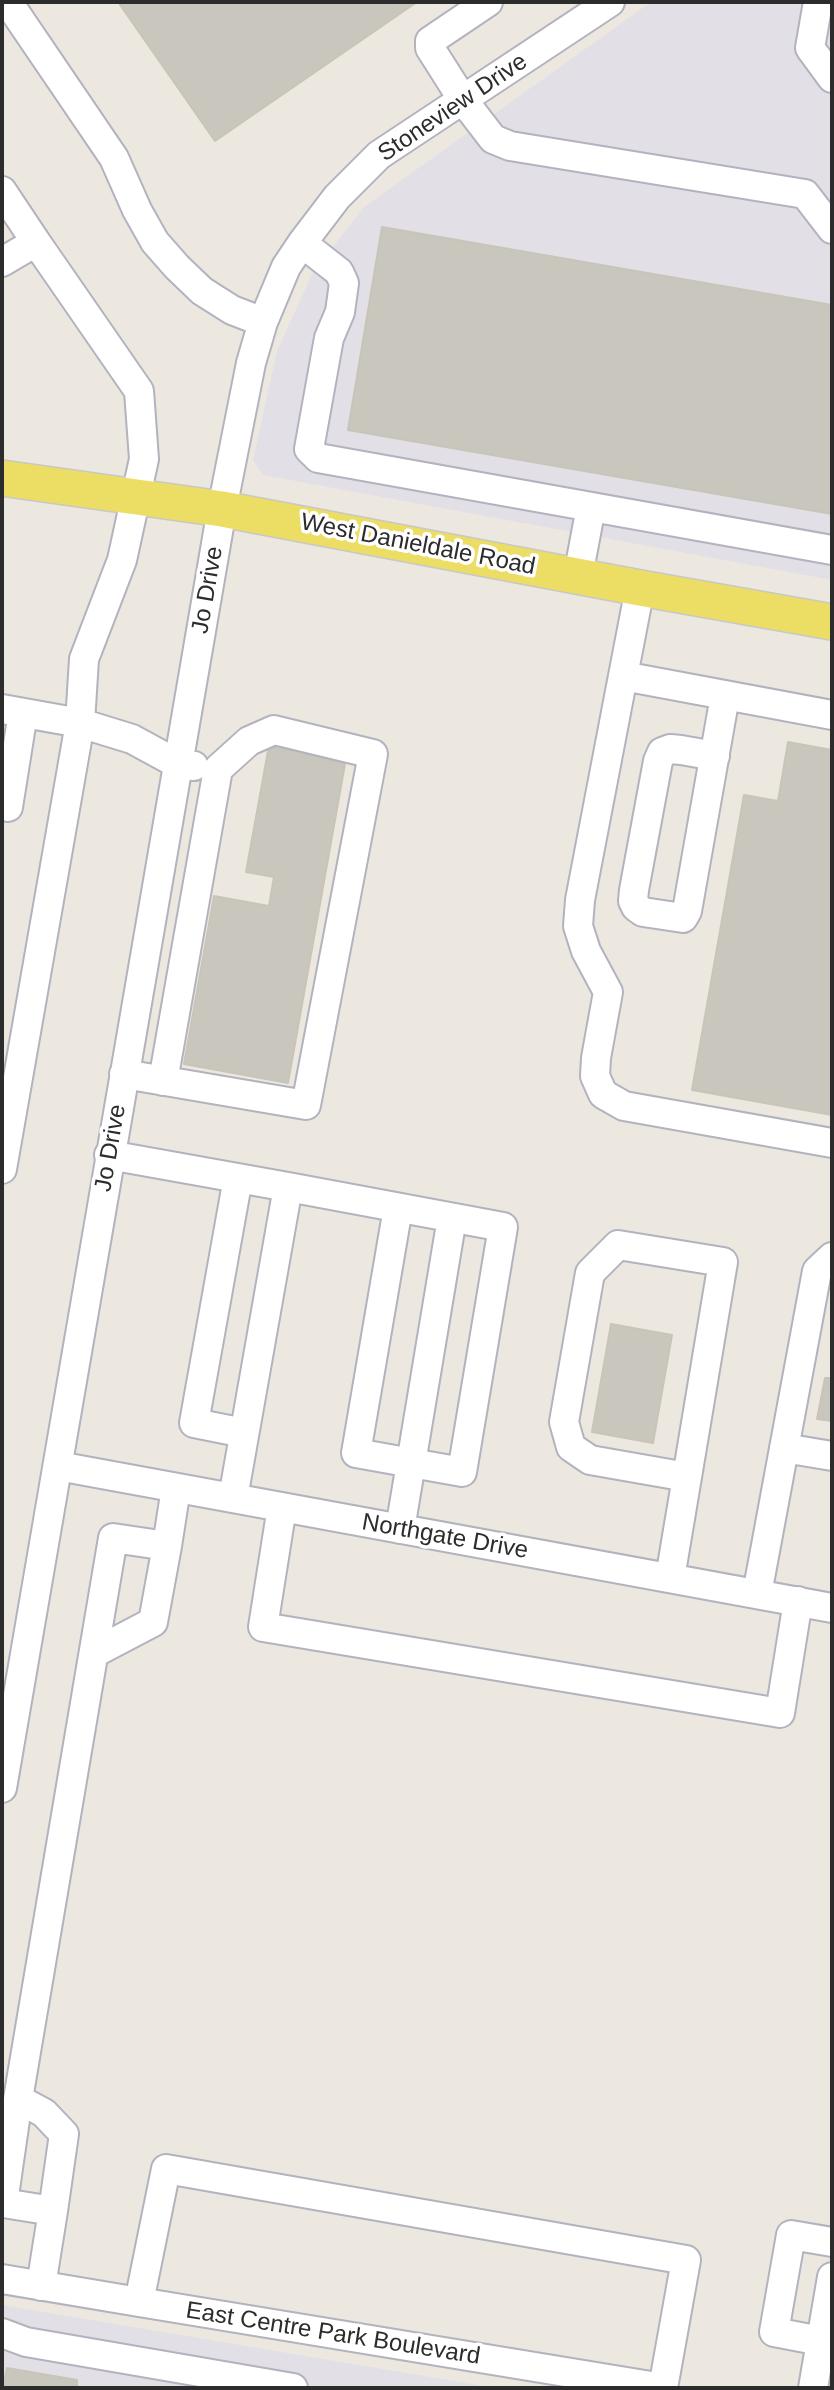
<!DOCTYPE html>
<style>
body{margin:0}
#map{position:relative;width:834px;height:2390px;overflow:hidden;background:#ede8df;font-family:Helvetica,sans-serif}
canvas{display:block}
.frame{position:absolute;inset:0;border:4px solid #2c2c2c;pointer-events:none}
</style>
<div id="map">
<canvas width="834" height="2390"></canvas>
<div class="frame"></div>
</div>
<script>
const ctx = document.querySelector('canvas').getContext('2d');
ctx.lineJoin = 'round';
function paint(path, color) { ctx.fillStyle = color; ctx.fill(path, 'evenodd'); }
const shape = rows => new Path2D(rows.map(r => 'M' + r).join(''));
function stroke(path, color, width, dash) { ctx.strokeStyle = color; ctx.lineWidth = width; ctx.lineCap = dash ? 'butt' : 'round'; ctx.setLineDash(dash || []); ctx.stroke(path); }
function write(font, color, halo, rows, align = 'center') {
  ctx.font = font + ' Helvetica,sans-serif'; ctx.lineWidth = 7; ctx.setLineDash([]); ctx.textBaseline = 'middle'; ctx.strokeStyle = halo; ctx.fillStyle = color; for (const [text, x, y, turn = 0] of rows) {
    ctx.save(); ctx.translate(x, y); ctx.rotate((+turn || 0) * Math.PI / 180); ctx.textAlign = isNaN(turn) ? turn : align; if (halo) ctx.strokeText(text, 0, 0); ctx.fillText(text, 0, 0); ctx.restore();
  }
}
const industrial = shape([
 [651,2,832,2,832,580,263,475,253,460,277,351,312,274,364,207],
 [2,2305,496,2388,2,2388]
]);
const building = shape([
 [118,2,417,2,215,141,118,2],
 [382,227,832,305,832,514,348,430,382,227],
 [788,742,832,750,832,1115,692,1090,744,795,778,801,788,742],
 [276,747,345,764,288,1083,184,1064,214,896,269,906,274,877,246,872,268,751,276,747],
 [611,1324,672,1335,653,1443,592,1432,611,1324],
 [825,1378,832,1378,832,1421,817,1419,825,1378],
 [7,2368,77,2380,77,2388,3,2388,7,2368]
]);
const minor = shape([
 [8,2,114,158,137,210,155,242,177,267,202,291,232,310,263,322],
 [488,2,430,41,430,48,463,100,493,139,510,146,805,194,832,229],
 [818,2,810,48,832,78],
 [2,191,36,242],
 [302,243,339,272,344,283,340,312,329,338,309,449,318,458,832,550],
 [2,262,36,242,139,391,144,459,122,560,84,659,80,723,2,1169],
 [578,576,591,507],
 [640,588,623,676,832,715],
 [623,676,580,900,578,926,586,951,608,992,596,1058,595,1076,603,1094,624,1106,832,1143],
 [2,709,80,723,132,739,178,764,194,766],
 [715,756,681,750,670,749,662,752,658,761,634,890,633,901,636,907,643,912,683,918,687,911,725,696],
 [8,807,23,713],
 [124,1074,306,1105,373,754,274,730,249,741,218,769,163,1081],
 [109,1155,288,1187,503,1227,462,1472,356,1453,398,1208],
 [238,1178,194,1423,244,1433],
 [784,1448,832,1456],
 [58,1466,832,1608],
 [233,1498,288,1187],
 [282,1507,263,1627,780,1713,798,1601],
 [400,1529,452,1218],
 [167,1546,176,1488],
 [670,1578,687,1477,723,1262,618,1245,590,1273,564,1422,571,1447,590,1460,687,1477],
 [757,1594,817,1271,832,1257],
 [2,1788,222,509,251,363,263,322,286,267,302,243,337,197,379,155,610,2],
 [18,2099,113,1538,167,1546,153,1622,94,1653],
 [2,2279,139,2302,663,2388,686,2260,166,2169,139,2302],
 [41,2286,53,2211,64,2134,44,2113,18,2099,3,2203,53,2211],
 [2,2333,26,2342,293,2388],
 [821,2341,774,2332,791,2235,832,2242],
 [813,2388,832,2277]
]);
const major = shape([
 [2,478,222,509,640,588,832,622]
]);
const streetNames = [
 ["Stoneview Drive",453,108,-34],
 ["West Danieldale Road",418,545,11],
 ["Jo Drive",208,590,-80],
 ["Jo Drive",111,1148,-80],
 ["Northgate Drive",445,1537,10],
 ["East Centre Park Boulevard",333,2334,9]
];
paint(industrial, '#e2dfe6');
paint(building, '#c9c6bd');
stroke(building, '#c8c5b8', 2);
stroke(minor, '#b2b3bf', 32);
stroke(major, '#c8c8c8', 38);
stroke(minor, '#fff', 28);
stroke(major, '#ecdd64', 35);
write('24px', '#2c2c2c', '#fff', streetNames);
</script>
